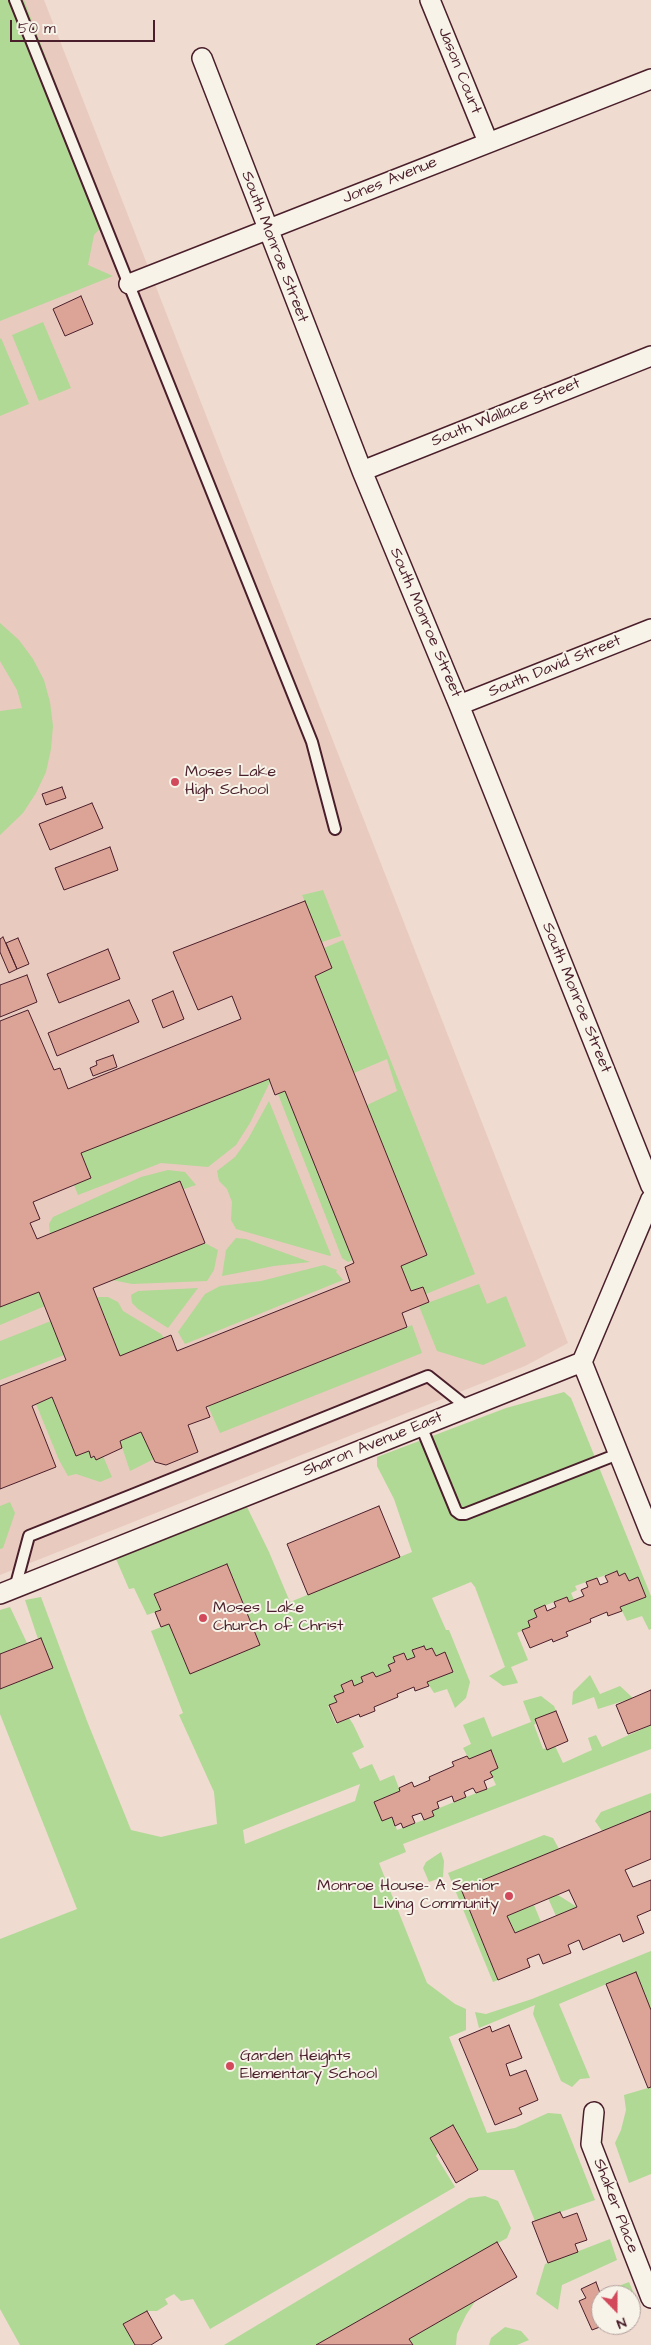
<!DOCTYPE html>
<style>
body{margin:0}
#map{position:relative;width:651px;height:2345px;overflow:hidden;background:#efdbd0;font-family:"Architects Daughter",sans-serif}
canvas{display:block}
.north{position:absolute;left:591px;top:2285px;width:50px;height:50px;box-sizing:border-box;background:#f7f3e8;border:1px solid #b29e9c;border-radius:50%;rotate:158deg;font-size:14px;font-weight:700;line-height:20px;text-align:center;color:#4a1f2b}
.north::after{content:'';display:block;margin:auto;width:18px;height:22px;background:#d1495b;clip-path:polygon(50% 0,100% 100%,50% 72%,0 100%)}
.scale{position:absolute;left:10px;top:20px;width:145px;height:22px;box-sizing:border-box;border:2px solid #4a1f2b;border-top:0;padding-left:6px;font-size:15px;line-height:18px;white-space:nowrap;color:#4a1f2b;-webkit-text-stroke:4px #f7f3e8;paint-order:stroke}
</style>
<div id="map">
<canvas width="651" height="2345"></canvas>
<div class="north">N</div>
<div class="scale">50 m</div>
</div>
<script>
const ctx = document.querySelector('canvas').getContext('2d');
ctx.lineJoin = 'round';
function paint(path, color) { ctx.fillStyle = color; ctx.fill(path, 'evenodd'); }
const shape = rows => new Path2D(rows.map(r => 'M' + r).join(''));
function stroke(path, color, width, dash) { ctx.strokeStyle = color; ctx.lineWidth = width; ctx.lineCap = dash ? 'butt' : 'round'; ctx.setLineDash(dash || []); ctx.stroke(path); }
function write(font, color, halo, rows, align = 'center') {
  ctx.font = font + ' "Architects Daughter",sans-serif'; ctx.lineWidth = 4; ctx.setLineDash([]); ctx.textBaseline = 'middle'; ctx.strokeStyle = halo; ctx.fillStyle = color; for (const [text, x, y, turn = 0] of rows) {
    ctx.save(); ctx.translate(x, y); ctx.rotate((+turn || 0) * Math.PI / 180); ctx.textAlign = isNaN(turn) ? turn : align; if (halo) ctx.strokeText(text, 0, 0); ctx.fillText(text, 0, 0); ctx.restore();
  }
}
const built = shape([
 [0,0,44,0,568,1343,525,1366,0,1575]
]);
const green = shape([
 [0,0,24,0,108,220,94,235,88,265,113,276,0,321],
 [43,322,71,388,39,401,12,335],
 [1,338,29,404,0,416,0,339],
 [0,623,19,640,33,659,44,680,50,702,53,726,51,749,46,772,36,793,23,813,0,835,0,711,22,708,17,690,0,661],
 [323,890,341,936,322,942,302,895],
 [343,940,475,1274,426,1294,422,1287,411,1291,401,1266,367,1105,397,1091,387,1059,354,1073,315,976,332,968,324,948],
 [269,1079,270,1082,250,1123,236,1145,208,1167,161,1163,78,1195,74,1185,91,1178,81,1153],
 [285,1091,353,1260,348,1262,342,1258,278,1094],
 [269,1101,331,1255,330,1256,236,1229,231,1220,232,1202,227,1189,219,1181,217,1171,235,1157,248,1139],
 [168,1170,185,1172,196,1185,50,1234,49,1224,53,1217,141,1177],
 [236,1238,246,1239,310,1262,274,1266,222,1276,226,1250],
 [205,1243,218,1250,214,1270,207,1281,132,1284,112,1280],
 [324,1265,337,1270,336,1272,343,1280,185,1344,178,1332,205,1294,220,1286,261,1281],
 [479,1284,487,1304,506,1296,526,1346,483,1365,437,1351,419,1306],
 [198,1288,168,1328,138,1309,132,1303,131,1295,138,1291],
 [39,1292,45,1306,0,1325,0,1307],
 [97,1297,108,1297,118,1302,123,1311,161,1334,164,1338,120,1356],
 [51,1321,64,1355,0,1380,0,1341],
 [412,1325,422,1353,220,1433,208,1406],
 [564,1392,571,1398,651,1596,651,1629,649,1630,642,1616,627,1621,620,1607,646,1597,638,1578,629,1581,625,1573,619,1576,617,1571,575,1586,577,1590,571,1593,574,1600,569,1602,566,1597,534,1610,537,1617,528,1621,530,1627,517,1633,528,1660,511,1667,518,1683,503,1686,489,1676,505,1667,475,1587,471,1582,432,1598,446,1630,449,1630,470,1682,466,1698,455,1708,447,1689,434,1693,427,1682,453,1671,445,1653,436,1656,432,1648,426,1650,424,1646,412,1650,415,1657,407,1660,403,1653,393,1657,395,1662,388,1665,391,1671,376,1677,373,1672,362,1677,363,1682,354,1686,352,1680,341,1684,344,1692,335,1696,337,1702,328,1706,336,1724,349,1718,353,1724,364,1747,352,1753,360,1769,372,1764,380,1781,394,1775,400,1791,374,1802,382,1821,392,1817,397,1830,434,1816,432,1811,496,1785,490,1772,498,1768,491,1750,469,1759,463,1748,471,1744,463,1725,484,1717,492,1737,531,1722,523,1701,541,1696,554,1706,556,1711,535,1719,536,1723,534,1725,543,1749,555,1746,563,1763,592,1750,588,1738,596,1735,602,1747,651,1725,651,1749,403,1844,406,1852,379,1863,427,1983,455,2004,466,2009,466,2030,449,2037,487,2133,515,2128,548,2113,561,2114,595,2200,535,2221,514,2170,478,2170,453,2126,436,2156,455,2187,210,2329,193,2299,181,2301,174,2294,165,2299,168,2304,157,2311,147,2311,123,2324,135,2345,20,2345,0,2309,0,1939,77,1909,0,1714,0,1689,53,1668,41,1638,38,1639,25,1600,41,1597,87,1721,131,1830,161,1837,217,1824,214,1792,179,1715,183,1713,151,1631,169,1624,190,1674,260,1644,227,1564,154,1595,161,1610,147,1615,134,1588,129,1589,116,1559,247,1507,269,1552,290,1602,412,1552,394,1499,377,1466,377,1457,506,1408],
 [360,1784,355,1801,245,1844,243,1830],
 [52,1397,76,1456,89,1451,91,1457,103,1456,112,1477,100,1482,76,1474,68,1476,59,1460,36,1404],
 [141,1432,154,1459,130,1471,120,1441],
 [10,1502,15,1513,3,1548,0,1549,0,1506],
 [10,1607,27,1643,0,1654,0,1610],
 [590,1675,600,1694,620,1686,633,1698,598,1709,594,1697,572,1705,573,1692],
 [651,1793,651,1811,602,1831,595,1821,601,1812],
 [544,1835,553,1838,559,1849,461,1889,498,1980,493,1982,448,1873],
 [441,1852,444,1861,443,1877,429,1882,423,1868,426,1862],
 [558,1895,577,1907,556,1916,548,1898],
 [534,1905,541,1922,515,1933,507,1916],
 [651,1951,651,2010,635,1972,559,2004,590,2078,580,2079,572,2087,561,2081,533,2014,535,2005,479,2028,475,2012,486,2014,532,1999],
 [651,2087,651,2174,629,2183,615,2143,621,2130,626,2110,624,2095],
 [485,2196,498,2201,511,2228,507,2238,316,2345,224,2345,469,2198],
 [610,2239,617,2260,562,2285,558,2310,536,2294,545,2264],
 [629,2282,641,2310,631,2314,631,2295,610,2295,608,2290],
 [476,2300,466,2315,457,2334,456,2345,413,2345,409,2339],
 [505,2327,521,2331,529,2340,517,2345,489,2345,491,2338]
]);
const building = shape([
 [81,296,93,324,65,336,53,309,81,296],
 [62,787,66,798,46,805,42,794,62,787],
 [92,803,103,828,50,850,39,824,92,803],
 [110,847,118,870,64,890,55,868,110,847],
 [305,901,332,968,315,976,427,1255,401,1266,411,1291,423,1287,429,1302,402,1313,407,1327,206,1407,210,1417,188,1425,198,1452,166,1465,155,1462,141,1432,120,1441,122,1448,96,1460,94,1456,91,1458,89,1451,76,1456,52,1397,32,1406,56,1467,0,1489,0,1386,66,1360,39,1292,0,1307,0,1021,28,1010,54,1070,60,1068,68,1089,241,1019,232,996,198,1010,173,952,305,901],
 [269,1079,275,1095,285,1091,354,1263,345,1267,350,1282,177,1351,171,1335,120,1356,93,1288,205,1243,180,1181,37,1239,30,1223,40,1219,33,1202,91,1178,81,1153,269,1079],
 [3,937,17,969,9,973,0,952,0,939,3,937],
 [18,938,29,964,17,969,6,943,18,938],
 [108,949,120,979,59,1003,47,974,108,949],
 [27,975,37,1002,0,1017,0,985,27,975],
 [173,991,184,1019,163,1028,152,1000,173,991],
 [129,1000,139,1022,57,1056,48,1033,129,1000],
 [113,1055,117,1067,93,1076,90,1068,97,1065,96,1061,113,1055],
 [379,1506,400,1557,308,1595,287,1544,379,1506],
 [227,1564,260,1645,190,1674,169,1624,161,1627,155,1612,161,1610,154,1594,227,1564],
 [617,1571,619,1576,625,1573,629,1581,638,1577,646,1597,620,1607,622,1611,608,1616,607,1612,590,1619,591,1622,566,1632,568,1636,553,1642,552,1639,530,1648,522,1630,530,1627,528,1621,537,1617,534,1610,545,1605,547,1611,556,1607,554,1602,567,1597,569,1602,584,1596,581,1590,588,1587,586,1582,597,1578,600,1585,608,1582,605,1576,617,1571],
 [41,1638,53,1668,0,1689,0,1654,41,1638],
 [424,1646,426,1650,432,1648,436,1656,445,1652,453,1672,427,1682,429,1686,415,1691,414,1687,397,1694,398,1697,374,1707,375,1711,360,1717,359,1714,337,1723,329,1705,337,1702,334,1696,344,1692,341,1685,352,1680,354,1686,363,1682,361,1677,373,1672,376,1677,391,1671,388,1665,395,1662,393,1657,404,1653,407,1660,415,1657,412,1650,424,1646],
 [651,1690,651,1725,628,1734,616,1705,651,1690],
 [556,1711,568,1741,547,1750,535,1719,556,1711],
 [491,1750,498,1768,490,1772,493,1777,484,1781,487,1789,476,1793,473,1788,464,1792,466,1797,454,1802,452,1796,437,1802,439,1808,432,1811,434,1816,424,1820,421,1813,412,1816,415,1823,403,1828,401,1823,395,1826,392,1817,382,1821,374,1802,400,1791,399,1788,412,1782,414,1787,430,1780,429,1777,454,1766,452,1762,467,1756,469,1759,491,1750],
 [651,1811,651,1859,625,1870,633,1887,651,1880,651,1910,637,1916,644,1933,623,1942,620,1934,583,1950,579,1940,568,1945,571,1953,543,1964,539,1954,527,1959,530,1967,498,1980,461,1889,651,1811],
 [569,1890,577,1907,515,1933,507,1916,569,1890],
 [636,1972,651,2010,651,2087,648,2088,606,1984,636,1972],
 [509,2025,522,2058,506,2064,510,2076,526,2070,538,2100,519,2108,522,2114,495,2125,459,2039,490,2026,492,2032,509,2025],
 [453,2125,478,2170,456,2183,430,2138,453,2125],
 [560,2212,563,2218,577,2213,587,2240,575,2244,578,2252,548,2263,532,2222,560,2212],
 [497,2242,517,2277,409,2339,413,2345,316,2345,497,2242],
 [596,2282,600,2293,608,2290,610,2295,601,2295,601,2325,605,2325,592,2330,579,2301,586,2298,581,2289,596,2282],
 [147,2311,162,2338,151,2345,135,2345,123,2324,147,2311]
]);
const service = shape([
 [15,0,312,742,335,829],
 [421,1426,456,1511,460,1514,465,1514,618,1454],
 [15,1588,29,1536,132,1495,428,1376,467,1407]
]);
const minor = shape([
 [430,0,488,142],
 [202,58,362,471,459,705,651,1186],
 [129,284,651,79],
 [362,471,651,356],
 [459,705,651,629],
 [582,1362,651,1535],
 [0,1594,582,1362,651,1199],
 [594,2112,591,2144,651,2298]
]);
const markers = [
 [175,782,5,"#d1495b"],
 [203,1618,5,"#d1495b"],
 [509,1896,5,"#d1495b"],
 [230,2066,5,"#d1495b"]
];
const streetNames = [
 ["Jason Court",459,71,68],
 ["Jones Avenue",390,181,-22],
 ["South Monroe Street",274,247,69],
 ["South Wallace Street",506,413,-22],
 ["South Monroe Street",425,623,67],
 ["South David Street",555,667,-22],
 ["South Monroe Street",576,998,68],
 ["Sharon Avenue East",373,1445,-22],
 ["Shaker Place",615,2206,69]
];
const poiNames = [
 ["Moses Lake",185,773],
 ["High School",185,791],
 ["Moses Lake",213,1609],
 ["Church of Christ",213,1627],
 ["Monroe House- A Senior",499,1887,"right"],
 ["Living Community",499,1905,"right"],
 ["Garden Heights",240,2057],
 ["Elementary School",240,2075]
];
paint(built, '#e9cabf');
paint(green, '#b0d995');
paint(building, '#dca397');
stroke(building, '#4a1f2b', 1);
stroke(service, '#4a1f2b', 14);
stroke(minor, '#4a1f2b', 22);
stroke(service, '#f7f3e8', 10);
stroke(minor, '#f7f3e8', 19);
for (const [x, y, r, color] of markers) { const dot = new Path2D(); dot.arc(x, y, r, 0, 2 * Math.PI); ctx.fillStyle = color; ctx.fill(dot); stroke(dot, '#f7f3e8', 2); }
write('16px', '#4a1f2b', '#f7f3e8', streetNames);
write('16px', '#4a1f2b', '#f7f3e8', poiNames, 'left');
</script>
